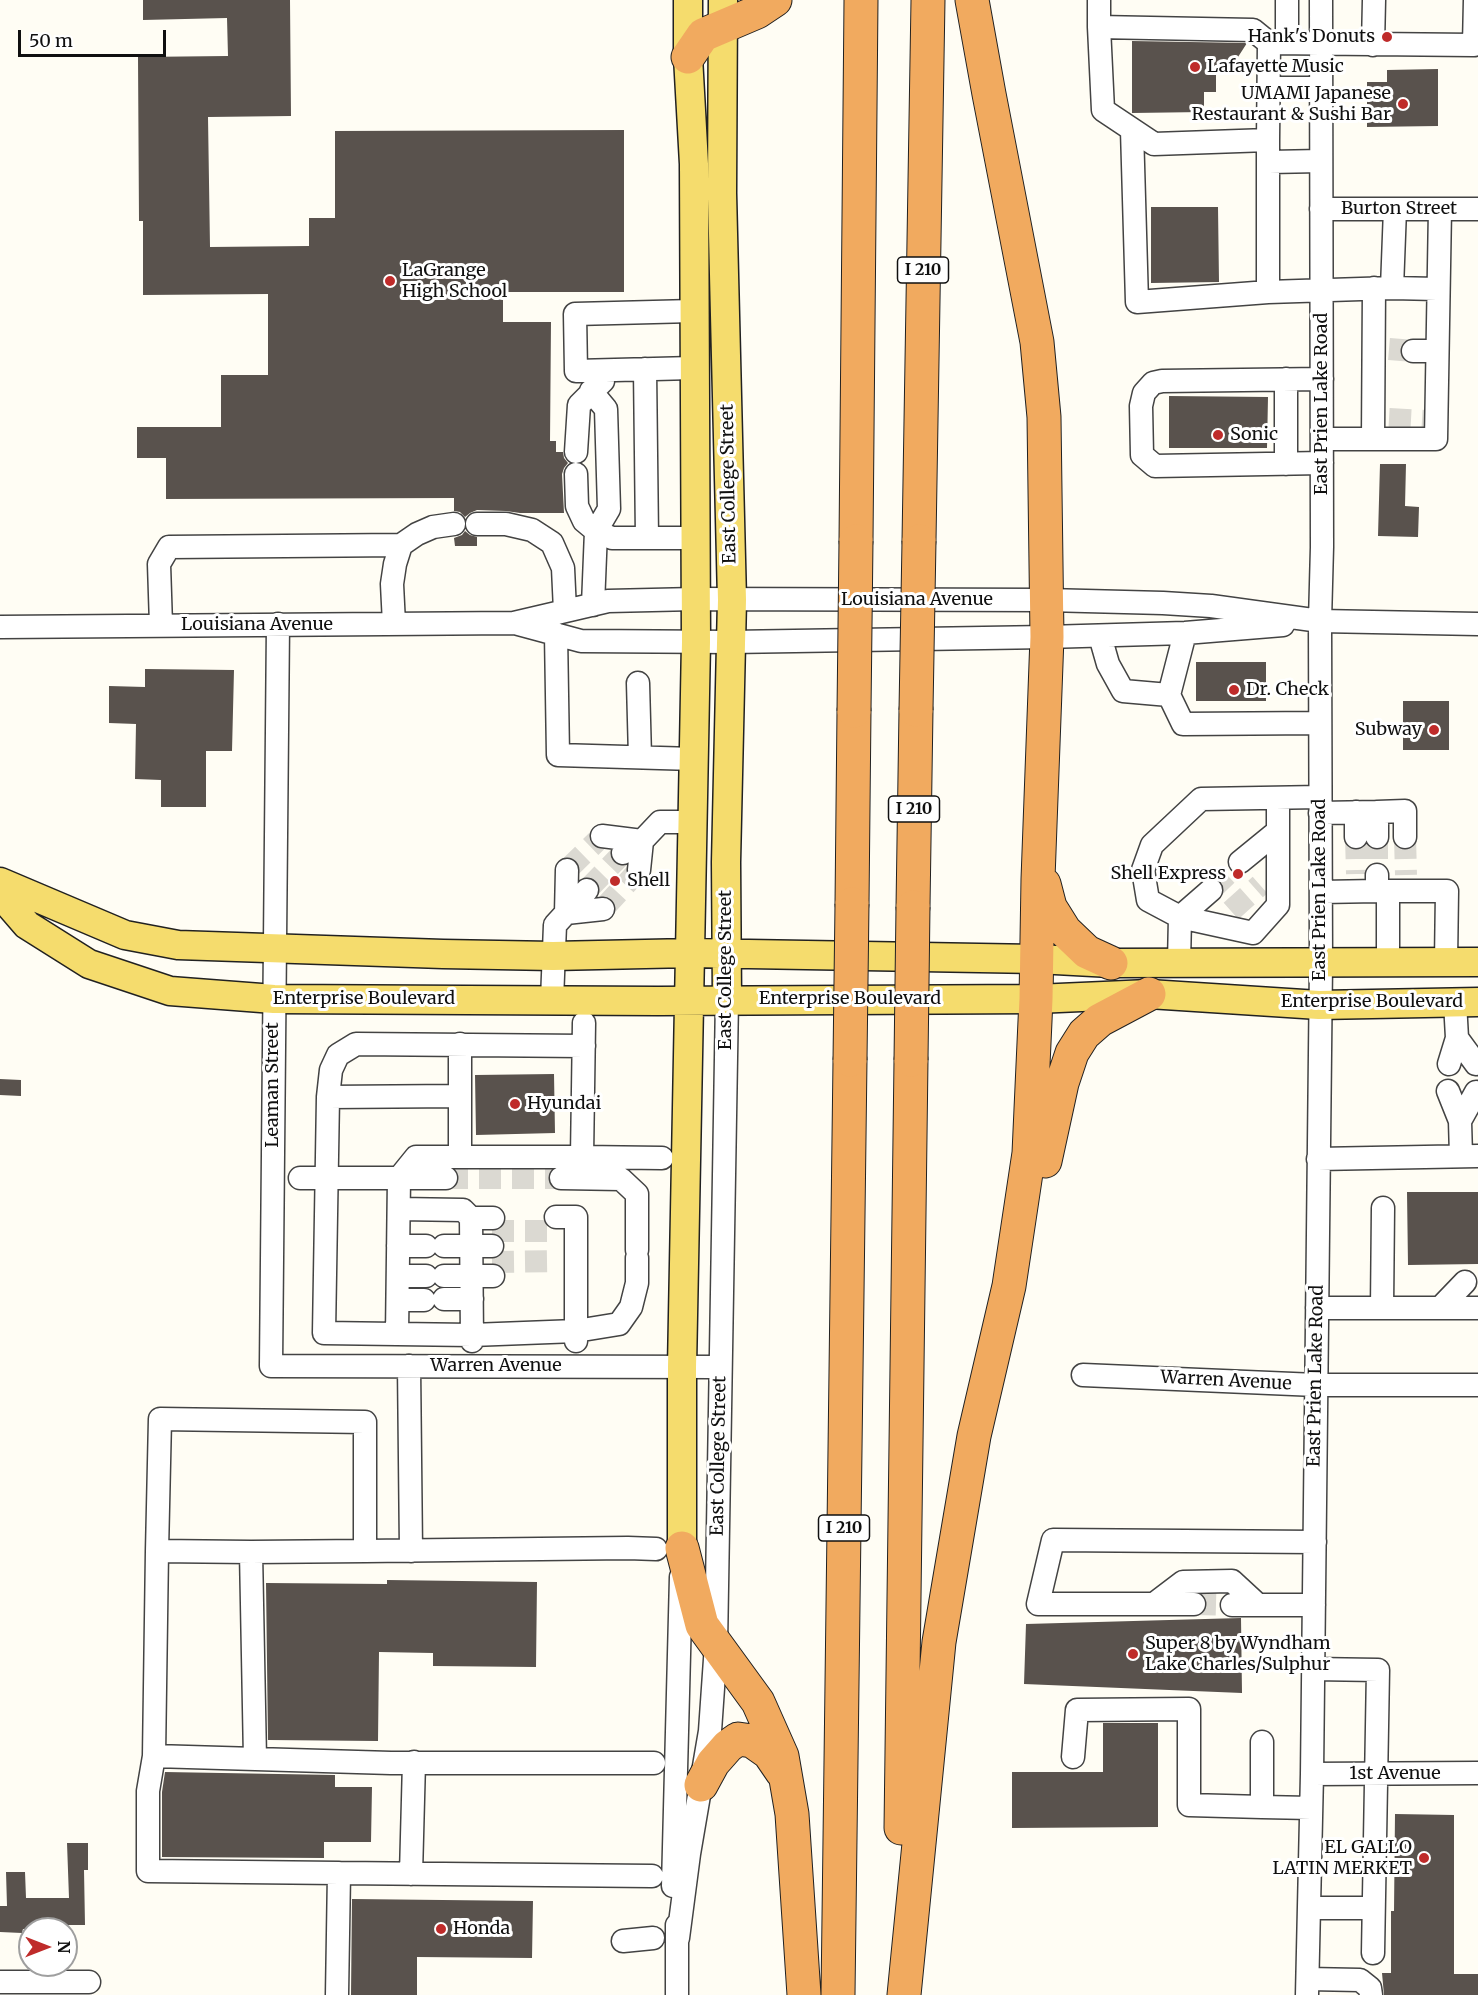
<!DOCTYPE html>
<style>
body{margin:0}
#map{position:relative;width:1478px;height:1995px;overflow:hidden;background:#fffdf4;font-family:Merriweather,serif}
canvas{display:block}
.north{position:absolute;left:18px;top:1917px;width:60px;height:60px;box-sizing:border-box;background:#fff;border:2px solid #9f9f9f;border-radius:50%;rotate:90deg;font-size:16px;font-weight:700;line-height:24px;text-align:center;color:#101010}
.north::after{content:'';display:block;margin:auto;width:21px;height:27px;background:#bf2b2a;clip-path:polygon(50% 0,100% 100%,50% 72%,0 100%)}
.scale{position:absolute;left:18px;top:30px;width:148px;height:27px;box-sizing:border-box;border:3px solid #101010;border-top:0;padding-left:8px;font-size:18px;line-height:21px;white-space:nowrap;color:#101010;-webkit-text-stroke:4px #fff;paint-order:stroke}
</style>
<div id="map">
<canvas width="1478" height="1995"></canvas>
<div class="north">N</div>
<div class="scale">50 m</div>
</div>
<script>
const ctx = document.querySelector('canvas').getContext('2d');
ctx.lineJoin = 'round';
function paint(path, color) { ctx.fillStyle = color; ctx.fill(path, 'evenodd'); }
const shape = rows => new Path2D(rows.map(r => 'M' + r).join(''));
function stroke(path, color, width, dash) { ctx.strokeStyle = color; ctx.lineWidth = width; ctx.lineCap = dash ? 'butt' : 'round'; ctx.setLineDash(dash || []); ctx.stroke(path); }
function write(font, color, halo, rows, align = 'center') {
  ctx.font = font + ' Merriweather,serif'; ctx.lineWidth = 6; ctx.setLineDash([]); ctx.textBaseline = 'middle'; ctx.strokeStyle = halo; ctx.fillStyle = color; for (const [text, x, y, turn = 0] of rows) {
    ctx.save(); ctx.translate(x, y); ctx.rotate((+turn || 0) * Math.PI / 180); ctx.textAlign = isNaN(turn) ? turn : align; if (halo) ctx.strokeText(text, 0, 0); ctx.fillText(text, 0, 0); ctx.restore();
  }
}
const building = shape([
 [143,0,290,0,291,116,208,117,210,247,309,246,309,218,335,218,335,131,624,130,624,292,503,292,503,322,551,322,550,441,556,441,556,452,563,452,564,458,568,463,564,468,562,474,564,513,520,513,506,511,477,510,470,513,465,517,460,512,454,511,454,498,166,499,166,458,137,458,137,427,221,427,221,375,268,375,268,294,143,295,143,221,139,221,138,57,228,56,227,18,143,20],
 [1132,41,1247,43,1229,71,1216,71,1216,92,1204,92,1204,112,1132,113],
 [1438,69,1438,126,1367,127,1367,82,1387,82,1387,70],
 [1151,207,1218,207,1219,282,1151,283],
 [1169,396,1268,397,1267,448,1169,448],
 [1380,464,1406,464,1405,506,1419,507,1418,537,1378,536],
 [465,531,470,535,477,537,477,546,455,546,454,538,462,535],
 [1196,662,1266,662,1266,701,1196,701],
 [145,669,234,670,232,751,206,751,206,807,161,807,161,780,135,779,136,724,109,723,109,686,145,687],
 [1403,701,1449,701,1449,750,1403,750],
 [554,1074,555,1133,476,1135,475,1075],
 [0,1079,21,1080,21,1096,0,1095],
 [1407,1192,1478,1192,1478,1264,1408,1265],
 [387,1580,537,1582,536,1667,433,1666,433,1653,379,1652,378,1741,268,1740,266,1583,387,1584],
 [1241,1618,1242,1693,1024,1684,1026,1624],
 [1103,1723,1158,1723,1158,1827,1012,1828,1012,1772,1103,1772],
 [165,1772,335,1775,335,1787,372,1787,371,1842,324,1842,324,1858,162,1857,162,1792],
 [1395,1814,1454,1815,1454,1974,1478,1974,1478,1995,1384,1995,1382,1973,1391,1973,1391,1911,1394,1911],
 [67,1843,88,1843,88,1870,84,1870,85,1925,66,1925,66,1929,23,1929,22,1933,0,1932,0,1906,7,1906,6,1872,25,1872,26,1898,69,1898],
 [352,1899,533,1901,532,1958,417,1957,417,1995,351,1995]
]);
const minorTunnel = shape([
 [1389,349,1413,351],
 [1389,419,1425,421],
 [1356,837,1357,874],
 [1377,837,1377,875],
 [1405,837,1406,875],
 [567,870,602,836],
 [587,890,623,853],
 [1211,890,1240,862],
 [603,909,639,870],
 [1231,911,1260,885],
 [446,1178,561,1178],
 [492,1231,556,1231],
 [492,1262,556,1261],
 [1194,1604,1232,1605]
]);
const minor = shape([
 [1099,0,1099,27],
 [1287,0,1287,43],
 [1269,43,1268,140,1154,144,1103,110,1099,27,1253,30,1269,43,1474,45,1475,0],
 [1373,45,1374,0],
 [1269,88,1321,88],
 [1132,130,1137,302,1268,292],
 [1268,140,1268,292,1392,288],
 [1269,162,1321,161],
 [1321,209,1478,209],
 [1395,209,1392,288,1437,289],
 [693,311,575,314,576,371,693,368],
 [1413,351,1437,351],
 [645,369,647,538],
 [1322,379,1162,381,1153,383,1144,393,1141,406,1142,455,1155,466,1322,463],
 [591,391,606,409,609,509,596,531,593,605],
 [1373,438,1374,288],
 [1322,439,1436,439,1440,209],
 [576,452,579,405,603,381],
 [1286,464,1286,379],
 [576,474,577,506,584,521,596,531,612,538,694,538],
 [477,524,506,524,532,530,552,543,563,568,565,611],
 [278,624,271,1366,720,1367],
 [394,624,392,584,395,564,401,545,417,534,433,527,454,524],
 [518,624,581,641,731,642,1047,637,1185,633,1283,625],
 [161,625,159,564,169,547,401,545],
 [0,627,514,623,608,601,695,599,1047,600,1163,603,1211,606,1320,621,1478,624],
 [556,634,558,755,694,759],
 [1100,636,1108,664,1123,691,1169,695,1185,633],
 [638,683,640,757],
 [1169,695,1183,724,1320,723],
 [1356,812,1356,837],
 [1377,812,1405,811,1405,837],
 [1320,813,1377,812,1377,837],
 [602,836,642,841,639,870],
 [623,853,642,841,660,822,693,822],
 [1240,862,1278,831],
 [567,870,566,913,603,909],
 [1377,891,1447,891,1446,962],
 [1388,891,1388,962],
 [1321,892,1377,891,1377,875],
 [1180,917,1253,933,1278,905,1278,798],
 [1180,917,1211,890],
 [1179,963,1180,917,1148,900,1143,870,1152,845,1201,799,1320,797],
 [552,1000,555,925,587,890],
 [584,1023,582,1157,662,1158],
 [1457,1038,1476,1064],
 [460,1044,460,1157],
 [1449,1064,1457,1038,1455,1002],
 [1448,1091,1460,1121,1461,1156],
 [328,1097,460,1096],
 [1460,1121,1476,1092],
 [582,1157,416,1157,399,1178,397,1334,472,1335,576,1331,619,1324,631,1307,637,1283,637,1258],
 [1318,1159,1478,1156],
 [300,1178,446,1178],
 [561,1178,621,1179,637,1194,637,1250],
 [399,1209,463,1210,471,1218,472,1341],
 [556,1217,576,1217,576,1341],
 [471,1218,493,1218],
 [398,1246,426,1246],
 [444,1246,492,1246],
 [398,1276,426,1276],
 [444,1276,493,1276],
 [444,1299,472,1299],
 [398,1300,424,1300],
 [1317,1308,1478,1308],
 [1382,1308,1383,1208],
 [1440,1308,1465,1282],
 [397,1334,324,1333,328,1097,331,1070,338,1055,356,1044,584,1046],
 [409,1366,411,1551],
 [1083,1375,1316,1385,1478,1385],
 [157,1551,154,1756,391,1763,654,1763],
 [365,1551,365,1422,160,1419,157,1551,251,1552,365,1551,628,1548,656,1549],
 [251,1552,255,1759],
 [1154,1604,1183,1582,1232,1581,1258,1605],
 [1194,1604,1038,1604,1053,1540,1315,1542],
 [1232,1605,1314,1605],
 [1313,1669,1378,1670,1373,1953],
 [154,1756,148,1791,148,1871,339,1873],
 [1073,1757,1077,1710,1189,1709,1189,1805,1262,1807,1262,1742],
 [1312,1774,1478,1773],
 [1262,1807,1311,1808],
 [411,1874,414,1762],
 [673,1886,681,1577],
 [1309,1908,1373,1908],
 [678,1938,689,1854,710,1731,716,1645,727,999],
 [623,1941,653,1938],
 [1308,1979,1360,1980,1370,1988,1371,1995],
 [0,1982,89,1982],
 [337,1995,339,1873,652,1876],
 [677,1995,677,1925],
 [1307,1995,1312,1774,1321,963,1320,621,1322,547,1321,0]
]);
const major = shape([
 [723,0,722,193,732,600,726,862,727,999],
 [0,882,125,935,178,945,443,954,553,956,691,953,1037,959,1111,963,1478,962],
 [0,894,27,925,89,964,170,991,274,999,658,1001,1036,999,1149,994,1319,1005,1478,1002],
 [682,1548,682,1367,696,642,694,164,688,57,688,0]
]);
const highway = shape([
 [688,57,703,35,757,12,775,0],
 [856,541,861,0],
 [919,541,928,0],
 [1044,884,1050,907,1065,931,1087,952,1111,963],
 [852,904,854,711],
 [913,907,916,710],
 [1045,1161,1062,1083,1072,1053,1084,1034,1100,1020,1149,994],
 [682,1548,702,1625,758,1702,782,1756,792,1814,804,1995],
 [701,1785,713,1763,728,1746,738,1739,752,1741,769,1753,782,1772],
 [901,1828,911,1060],
 [838,1995,850,1060],
 [904,1995,939,1642,974,1436,1009,1286,1029,1153,1036,999,1038,879,1047,637,1044,417,1037,342,989,94,972,0]
]);
const highwayBridge = shape([
 [916,710,919,541],
 [854,711,856,541],
 [850,1060,852,904],
 [911,1060,913,907]
]);
const markers = [
 [1387,37,6,"#bf2b2a"],
 [1195,67,6,"#bf2b2a"],
 [1403,104,6,"#bf2b2a"],
 [390,281,6,"#bf2b2a"],
 [1218,435,6,"#bf2b2a"],
 [1234,690,6,"#bf2b2a"],
 [1434,730,6,"#bf2b2a"],
 [1238,874,6,"#bf2b2a"],
 [615,881,6,"#bf2b2a"],
 [515,1104,6,"#bf2b2a"],
 [1133,1654,6,"#bf2b2a"],
 [1424,1858,6,"#bf2b2a"],
 [441,1929,6,"#bf2b2a"]
];
const shields = [
 [923,270,51],
 [914,809,51],
 [844,1528,51]
];
const shieldNames = [
 ["I 210",923,270],
 ["I 210",914,809],
 ["I 210",844,1528]
];
const poiNames = [
 ["Hank's Donuts",1375,37,"right"],
 ["Lafayette Music",1207,67],
 ["UMAMI Japanese",1391,94,"right"],
 ["Restaurant & Sushi Bar",1391,115,"right"],
 ["LaGrange",402,271],
 ["High School",402,292],
 ["Sonic",1230,435],
 ["Dr. Check",1246,690],
 ["Subway",1422,730,"right"],
 ["Shell Express",1226,874,"right"],
 ["Shell",627,881],
 ["Hyundai",527,1104],
 ["Super 8 by Wyndham",1145,1644],
 ["Lake Charles/Sulphur",1145,1665],
 ["EL GALLO",1412,1848,"right"],
 ["LATIN MERKET",1412,1869,"right"],
 ["Honda",453,1929]
];
const streetNames = [
 ["Burton Street",1399,209],
 ["East Prien Lake Road",1322,404,-90],
 ["East College Street",729,484,-91],
 ["Louisiana Avenue",917,600],
 ["Louisiana Avenue",257,625],
 ["East Prien Lake Road",1320,890,-90],
 ["East College Street",726,970,-90],
 ["Enterprise Boulevard",364,999],
 ["Enterprise Boulevard",850,999],
 ["Enterprise Boulevard",1372,1002],
 ["Leaman Street",273,1085,-90],
 ["Warren Avenue",496,1366],
 ["East Prien Lake Road",1316,1376,-89],
 ["Warren Avenue",1226,1381,3],
 ["East College Street",719,1456,-89],
 ["1st Avenue",1395,1774]
];
paint(building, '#59524d');
stroke(minorTunnel, '#dbd9d2', 22, [22, 11]);
stroke(minor, '#434343', 25);
stroke(major, '#212121', 31);
stroke(highway, '#212121', 35);
stroke(minor, '#fff', 22);
stroke(major, '#f5dc6d', 28);
stroke(highway, '#f1aa5f', 33);
stroke(highwayBridge, '#212121', 35, []);
stroke(highwayBridge, '#f1aa5f', 33);
for (const [x, y, r, color] of markers) { const dot = new Path2D(); dot.arc(x, y, r, 0, 2 * Math.PI); ctx.fillStyle = color; ctx.fill(dot); stroke(dot, '#fff', 2); }
for (const [x, y, w] of shields) { const box = new Path2D(); box.roundRect(x - w / 2, y - 13, w, 26, 4.5); ctx.fillStyle = '#fff'; ctx.fill(box); stroke(box, '#101010', 1.5); }
write('bold 16px', '#101010', null, shieldNames);
write('18px', '#101010', '#fff', poiNames, 'left');
write('18px', '#101010', '#fff', streetNames);
</script>
